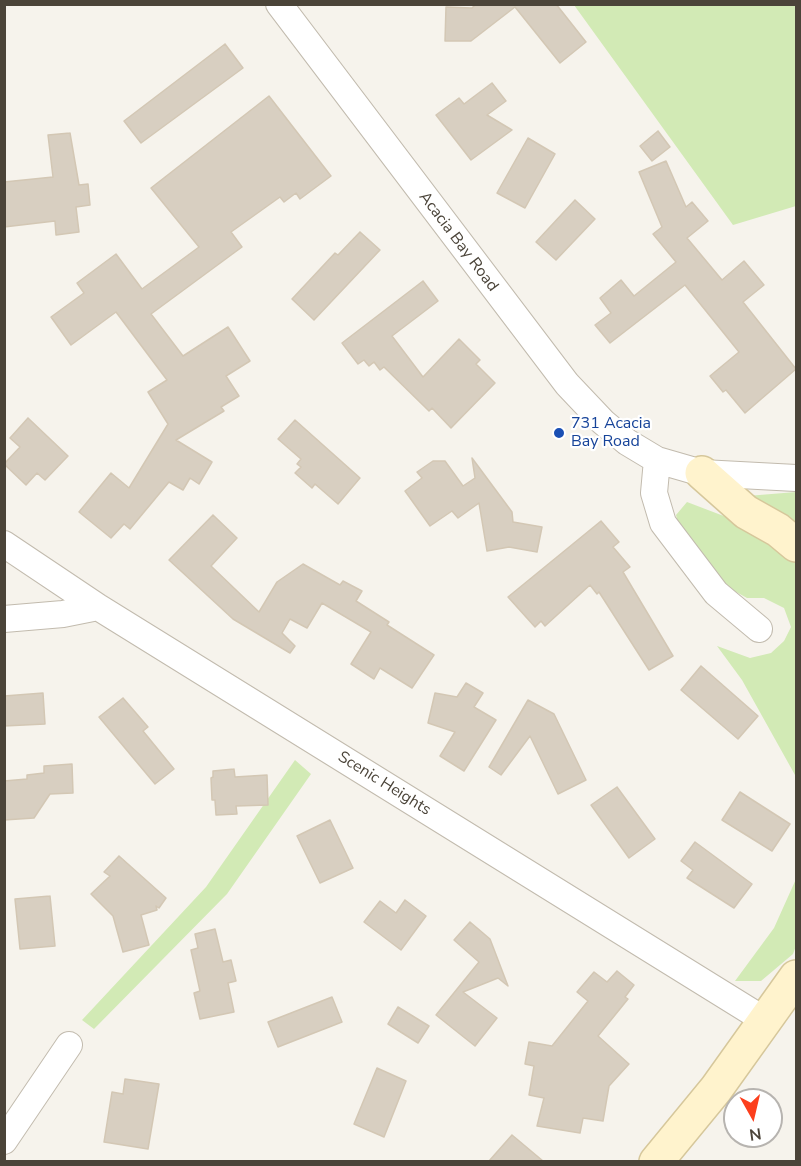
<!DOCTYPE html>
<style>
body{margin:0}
#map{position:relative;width:801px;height:1166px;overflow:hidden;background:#f6f3ec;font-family:"Nunito Sans",sans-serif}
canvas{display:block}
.frame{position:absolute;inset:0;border:6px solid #4b4439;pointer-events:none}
.north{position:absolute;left:723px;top:1088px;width:60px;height:60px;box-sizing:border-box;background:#fff;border:2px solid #b7b4b0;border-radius:50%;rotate:172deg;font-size:16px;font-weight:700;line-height:24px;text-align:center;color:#4b4439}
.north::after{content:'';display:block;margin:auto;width:21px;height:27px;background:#fc3f1d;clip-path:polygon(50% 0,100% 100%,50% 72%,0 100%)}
</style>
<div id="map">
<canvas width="801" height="1166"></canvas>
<div class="frame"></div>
<div class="north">N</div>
</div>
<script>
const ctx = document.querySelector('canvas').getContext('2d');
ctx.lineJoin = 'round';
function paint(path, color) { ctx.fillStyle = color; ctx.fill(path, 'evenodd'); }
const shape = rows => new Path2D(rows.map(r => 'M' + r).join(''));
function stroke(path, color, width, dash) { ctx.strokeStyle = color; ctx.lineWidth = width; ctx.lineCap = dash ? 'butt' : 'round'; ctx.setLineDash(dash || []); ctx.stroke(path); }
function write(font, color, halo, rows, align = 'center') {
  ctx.font = font + ' "Nunito Sans",sans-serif'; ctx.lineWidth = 4.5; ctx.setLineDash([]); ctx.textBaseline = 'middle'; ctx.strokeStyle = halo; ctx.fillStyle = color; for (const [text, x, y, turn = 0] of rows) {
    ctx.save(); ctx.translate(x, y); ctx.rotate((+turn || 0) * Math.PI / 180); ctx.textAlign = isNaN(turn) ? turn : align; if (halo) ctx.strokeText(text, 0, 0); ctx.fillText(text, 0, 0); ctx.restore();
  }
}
const green = shape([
 [574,5,796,5,796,206,733,225],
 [796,492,796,529,747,496],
 [687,502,763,531,796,563,796,785,795,775,742,680,717,646,750,658,771,653,784,641,791,627,784,608,764,598,747,598,729,588,681,535,676,515],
 [295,760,311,774,227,894,94,1029,82,1020,206,887],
 [796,879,796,946,793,954,761,981,735,981,774,928]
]);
const building = shape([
 [476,4,556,4,586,42,560,63,515,7,471,41,445,41,446,7,472,8,476,4],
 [225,44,243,68,141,143,124,121,225,44],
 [492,83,506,101,487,115,512,130,471,160,436,115,459,98,464,104,492,83],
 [269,96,331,176,300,199,296,193,284,202,280,197,231,232,242,247,151,314,183,356,228,327,250,361,226,376,239,396,221,407,224,411,176,440,212,462,199,484,190,478,183,490,169,482,130,529,124,524,111,538,79,512,111,473,129,488,168,424,148,392,167,380,116,312,71,345,51,317,84,293,77,283,116,254,142,289,199,247,151,188,269,96],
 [658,131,670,147,652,161,640,146,658,131],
 [70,133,79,185,88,184,90,205,76,207,79,232,56,235,55,221,4,227,4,182,53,177,48,135,70,133],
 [528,138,555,154,525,208,497,193,528,138],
 [666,161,686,207,692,202,708,221,687,238,722,280,744,261,764,285,743,302,796,369,745,413,726,390,723,392,710,376,739,352,685,285,610,343,595,325,611,313,600,298,621,280,634,296,676,262,653,234,662,227,639,172,666,161],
 [575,200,595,219,556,260,536,242,575,200],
 [360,232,380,250,314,320,292,299,335,253,338,255,360,232],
 [423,281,438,301,392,336,423,377,459,339,480,360,476,364,495,383,451,428,432,408,429,411,384,367,380,370,374,362,369,366,364,360,358,364,342,343,423,281],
 [28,418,68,456,45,480,37,473,26,485,4,464,20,447,10,438,28,418],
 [295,420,360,478,338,504,315,484,312,488,295,473,301,467,297,464,301,459,278,439,295,420],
 [472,458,512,512,513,522,542,527,537,552,509,547,487,551,479,503,458,518,452,511,430,526,405,491,422,478,417,472,433,461,445,461,463,486,475,478,472,458],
 [213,515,237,538,211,566,259,612,277,582,303,564,340,585,343,581,362,591,356,601,389,622,387,625,434,655,412,688,380,668,374,679,351,664,371,632,322,603,307,628,290,619,282,633,295,646,290,653,233,619,169,560,213,515],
 [601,521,619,542,613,547,630,567,623,572,673,656,649,670,599,592,597,594,590,585,545,626,541,621,535,627,508,597,601,521],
 [701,666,758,716,738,739,681,690,701,666],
 [466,683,483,693,474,707,496,720,464,771,440,756,455,732,428,723,435,693,457,697,466,683],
 [43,693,45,724,4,726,4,696,43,693],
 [123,698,148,727,143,731,174,769,155,784,99,717,123,698],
 [528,700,554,714,586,780,558,794,530,736,501,775,489,767,528,700],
 [72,764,73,793,50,794,34,818,4,820,4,781,27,779,27,775,44,773,44,766,72,764],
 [234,769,235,777,267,775,268,805,236,806,237,814,216,815,215,800,212,800,211,778,213,777,213,771,234,769],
 [617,787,655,839,629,858,591,805,617,787],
 [740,792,790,824,772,851,722,820,740,792],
 [330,820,353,868,320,883,297,836,330,820],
 [695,842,752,884,734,908,687,878,693,870,681,861,695,842],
 [119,856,166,898,159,908,156,906,157,910,141,915,149,945,123,952,113,916,91,894,110,876,104,872,119,856],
 [50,896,55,946,20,949,15,899,50,896],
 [405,900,426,916,401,950,364,922,380,901,396,913,405,900],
 [470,922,490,939,508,986,498,978,463,992,497,1018,475,1046,436,1015,479,962,454,940,470,922],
 [215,929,223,962,231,960,236,981,228,983,234,1012,200,1019,194,993,200,991,191,950,198,948,195,934,215,929],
 [617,971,634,985,625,997,628,999,598,1036,629,1064,609,1086,603,1121,583,1118,580,1133,537,1126,544,1098,529,1095,534,1066,525,1064,529,1042,552,1046,588,1001,577,992,594,972,607,982,617,971],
 [332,997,342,1022,278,1047,268,1022,332,997],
 [398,1007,429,1026,418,1043,388,1024,398,1007],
 [377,1068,406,1081,384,1137,354,1124,377,1068],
 [125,1079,159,1084,148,1149,104,1142,112,1092,123,1094,125,1079],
 [512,1135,543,1161,489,1161,512,1135]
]);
const street = shape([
 [279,4,567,384,603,422,627,442,657,460,702,473,796,478],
 [657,460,654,493,663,523,716,593,759,629],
 [4,544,98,607,766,1021],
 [4,619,63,614,98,607],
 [4,1141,69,1045]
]);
const secondary = shape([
 [702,473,746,512,778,530,796,545],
 [656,1162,716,1089,796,977]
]);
const markers = [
 [559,433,6,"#1a4fb4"]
];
const streetNames = [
 ["Acacia Bay Road",458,242,53],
 ["Scenic Heights",384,784,32]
];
const transitNames = [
 ["731 Acacia",571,424],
 ["Bay Road",571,442]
];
paint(green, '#d2eab5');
paint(building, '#d8cfc1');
stroke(building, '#d3c7b4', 1.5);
stroke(street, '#c2bbae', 28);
stroke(secondary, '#d6c79b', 36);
stroke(street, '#fff', 26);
stroke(secondary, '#fff3cd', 33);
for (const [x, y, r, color] of markers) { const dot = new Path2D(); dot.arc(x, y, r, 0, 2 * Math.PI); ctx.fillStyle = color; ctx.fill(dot); stroke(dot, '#fff', 2); }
write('16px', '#4b4439', '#fff', streetNames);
write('16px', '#164399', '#fff', transitNames, 'left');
</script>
